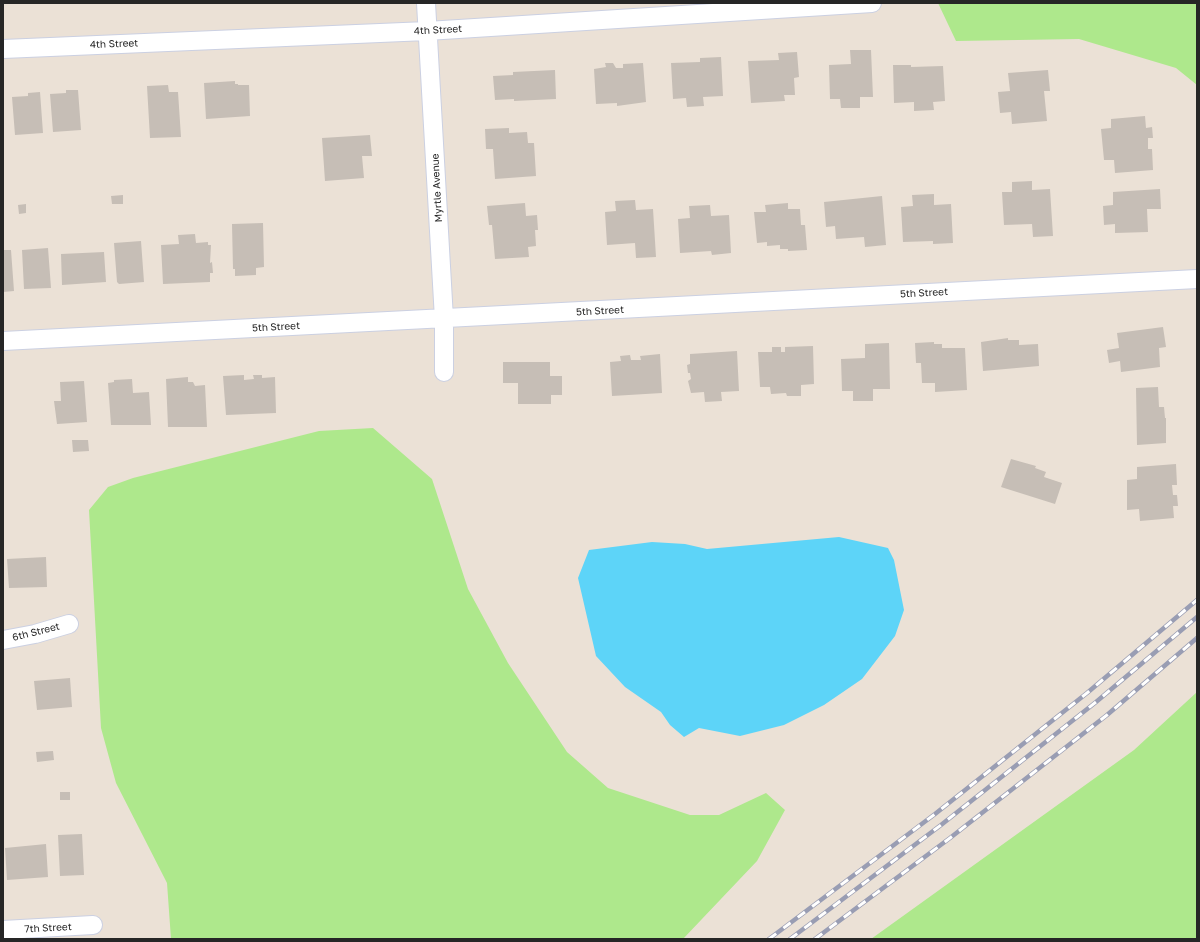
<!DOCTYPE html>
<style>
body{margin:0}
#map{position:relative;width:1200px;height:942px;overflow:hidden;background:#ebe1d6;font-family:"Golos Text",sans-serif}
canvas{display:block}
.frame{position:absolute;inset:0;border:4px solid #262626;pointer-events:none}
</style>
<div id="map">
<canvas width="1200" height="942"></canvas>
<div class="frame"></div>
</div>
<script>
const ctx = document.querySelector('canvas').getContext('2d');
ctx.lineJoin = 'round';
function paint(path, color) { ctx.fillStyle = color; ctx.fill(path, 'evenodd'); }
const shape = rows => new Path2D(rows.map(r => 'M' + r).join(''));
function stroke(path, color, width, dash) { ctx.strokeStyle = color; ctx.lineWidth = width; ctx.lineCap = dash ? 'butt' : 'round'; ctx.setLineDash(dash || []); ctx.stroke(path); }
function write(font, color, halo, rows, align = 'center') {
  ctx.font = font + ' "Golos Text",sans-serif'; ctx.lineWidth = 3; ctx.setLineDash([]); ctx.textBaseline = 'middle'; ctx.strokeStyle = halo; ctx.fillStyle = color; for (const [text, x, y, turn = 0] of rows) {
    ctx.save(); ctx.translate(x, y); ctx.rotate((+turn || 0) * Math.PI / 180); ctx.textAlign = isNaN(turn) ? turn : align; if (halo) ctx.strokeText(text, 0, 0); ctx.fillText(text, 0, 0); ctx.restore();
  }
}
const green = shape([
 [938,3,1197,3,1197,85,1176,68,1079,39,956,41],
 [373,428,432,479,468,589,508,663,567,752,608,788,690,815,719,815,766,793,785,810,757,861,683,939,171,939,167,883,116,783,101,728,89,510,108,487,133,478,319,431],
 [1197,692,1197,939,871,939,1134,750]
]);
const water = shape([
 [839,537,888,548,894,560,904,610,895,636,862,679,824,705,784,725,740,736,699,728,684,737,670,725,661,712,625,687,596,656,578,578,589,550,652,542,685,544,707,549]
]);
const building = shape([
 [850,50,871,50,873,97,860,97,860,108,841,108,840,99,830,99,829,65,851,64],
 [797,52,799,77,794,78,795,95,784,95,785,101,751,103,748,61,779,60,778,53],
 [721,57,723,96,703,97,704,106,687,107,686,98,673,99,671,63,700,62,700,58],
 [605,63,613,63,616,68,623,68,623,64,643,63,646,102,617,106,617,103,596,104,594,69,606,67],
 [893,65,911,65,911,67,943,66,945,101,933,102,934,110,914,111,914,102,894,103],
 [555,70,556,99,514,101,514,99,495,100,493,76,513,75,513,72],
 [1048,70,1050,91,1044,91,1047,121,1012,124,1011,112,1000,113,998,92,1010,91,1008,73],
 [235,81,235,84,238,84,238,85,249,85,250,116,206,119,204,83],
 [168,85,169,92,178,92,181,137,150,138,147,86],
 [66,90,78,90,81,130,53,132,50,94,66,93],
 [40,92,43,133,15,135,12,97,28,96,28,93],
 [1145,116,1146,128,1152,127,1153,138,1148,138,1148,149,1152,149,1153,170,1115,173,1114,160,1104,160,1101,129,1111,128,1111,119],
 [509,128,509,133,527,132,528,143,534,143,536,176,495,179,493,149,486,149,485,129],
 [370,135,372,156,362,156,364,178,325,181,322,138],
 [1032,181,1032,190,1050,189,1053,236,1033,237,1032,224,1004,225,1002,192,1012,192,1012,182],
 [1160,189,1161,209,1147,209,1148,232,1115,233,1115,224,1104,225,1103,206,1113,205,1113,192],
 [934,194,934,205,951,204,953,243,933,244,933,241,903,242,901,207,913,206,912,195],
 [123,195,123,204,112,204,111,196],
 [882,196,886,245,865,247,864,237,836,239,835,226,826,227,824,202],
 [635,200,636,210,653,209,656,257,636,258,635,243,607,245,605,212,616,211,615,201],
 [525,203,526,216,537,215,538,230,535,230,536,246,528,247,529,257,495,259,492,225,489,225,487,206],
 [788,203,788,209,800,209,801,225,805,225,807,250,788,251,788,249,780,249,780,245,767,246,767,242,757,243,754,212,766,212,765,205],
 [26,204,26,213,19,214,18,205],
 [710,205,711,216,729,215,731,253,712,255,711,251,680,253,678,219,690,218,689,206],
 [263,223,264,267,256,268,256,275,235,276,235,269,233,269,232,224],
 [195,234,196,243,208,242,208,245,211,245,210,263,212,262,213,273,210,273,210,282,163,284,161,245,179,244,178,235],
 [141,241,144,282,119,284,117,282,114,243],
 [48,248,51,288,24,289,22,250],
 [3,250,11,250,14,291,3,292],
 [104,252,106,282,62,285,61,254],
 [1163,327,1166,347,1159,348,1160,367,1121,372,1120,361,1109,363,1107,350,1119,348,1117,333],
 [1008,338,1008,340,1019,340,1019,345,1038,344,1039,366,983,371,981,342],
 [934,342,934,344,942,344,942,348,965,348,967,390,935,392,935,383,922,383,921,363,916,363,915,343],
 [889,343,890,389,873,389,873,401,853,401,853,391,842,391,841,359,865,358,865,344],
 [813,346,814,384,801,385,801,396,787,396,786,393,771,394,770,387,760,387,758,352,772,352,772,347,781,347,781,352,785,352,785,347],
 [737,351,739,391,721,392,722,401,705,402,704,392,691,393,688,381,691,379,690,373,688,373,687,365,690,364,690,354],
 [660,354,662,393,612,396,610,362,621,361,620,356,630,355,631,360,641,360,640,356],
 [503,362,550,362,550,376,562,376,562,395,551,395,551,404,518,404,518,383,503,383],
 [244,375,244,380,254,379,253,375,262,375,262,378,275,377,276,413,226,415,223,376],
 [188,377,188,382,193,382,195,386,205,385,207,427,168,427,166,379],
 [132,379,133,393,149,392,151,425,111,425,108,383,114,382,114,380],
 [84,381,87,422,57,424,54,401,61,401,60,382],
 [1158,387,1159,407,1164,407,1165,418,1166,418,1166,443,1137,445,1136,388],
 [72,440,88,440,89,451,73,452],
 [1011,459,1036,466,1035,468,1046,472,1044,477,1062,483,1055,504,1001,487],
 [1176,464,1177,485,1172,485,1173,495,1177,495,1178,506,1173,506,1174,518,1140,521,1139,509,1127,510,1127,480,1137,479,1137,467],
 [46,557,47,587,9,588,7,559],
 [70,678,72,707,37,710,34,681],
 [53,751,54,760,37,762,36,752],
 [60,792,70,792,70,800,60,800],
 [82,834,84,875,60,876,58,835],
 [46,844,48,877,7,880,5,848]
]);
const street = shape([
 [426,3,444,319,444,372],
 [3,49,427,31,872,3],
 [3,341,1197,279],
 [3,640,35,634,69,624],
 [3,930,93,925]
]);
const rail = shape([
 [769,939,935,814,1087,693,1197,600],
 [790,939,941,825,1096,702,1197,617],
 [815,939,950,838,1107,715,1197,638]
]);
const streetNames = [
 ["4th Street",438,30,-3],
 ["4th Street",114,44,-2],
 ["Myrtle Avenue",437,188,-93],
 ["5th Street",924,293,-3],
 ["5th Street",600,311,-3],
 ["5th Street",276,327,-3],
 ["6th Street",36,632,-14],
 ["7th Street",48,928,-3]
];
paint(green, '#aee88c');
paint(water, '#5dd4f8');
paint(building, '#c6beb6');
stroke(street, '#cbd0e2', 20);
stroke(street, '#fff', 18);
stroke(rail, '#999db3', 4.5);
stroke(rail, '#fff', 3, [9]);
write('10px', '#262626', '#fff', streetNames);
</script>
